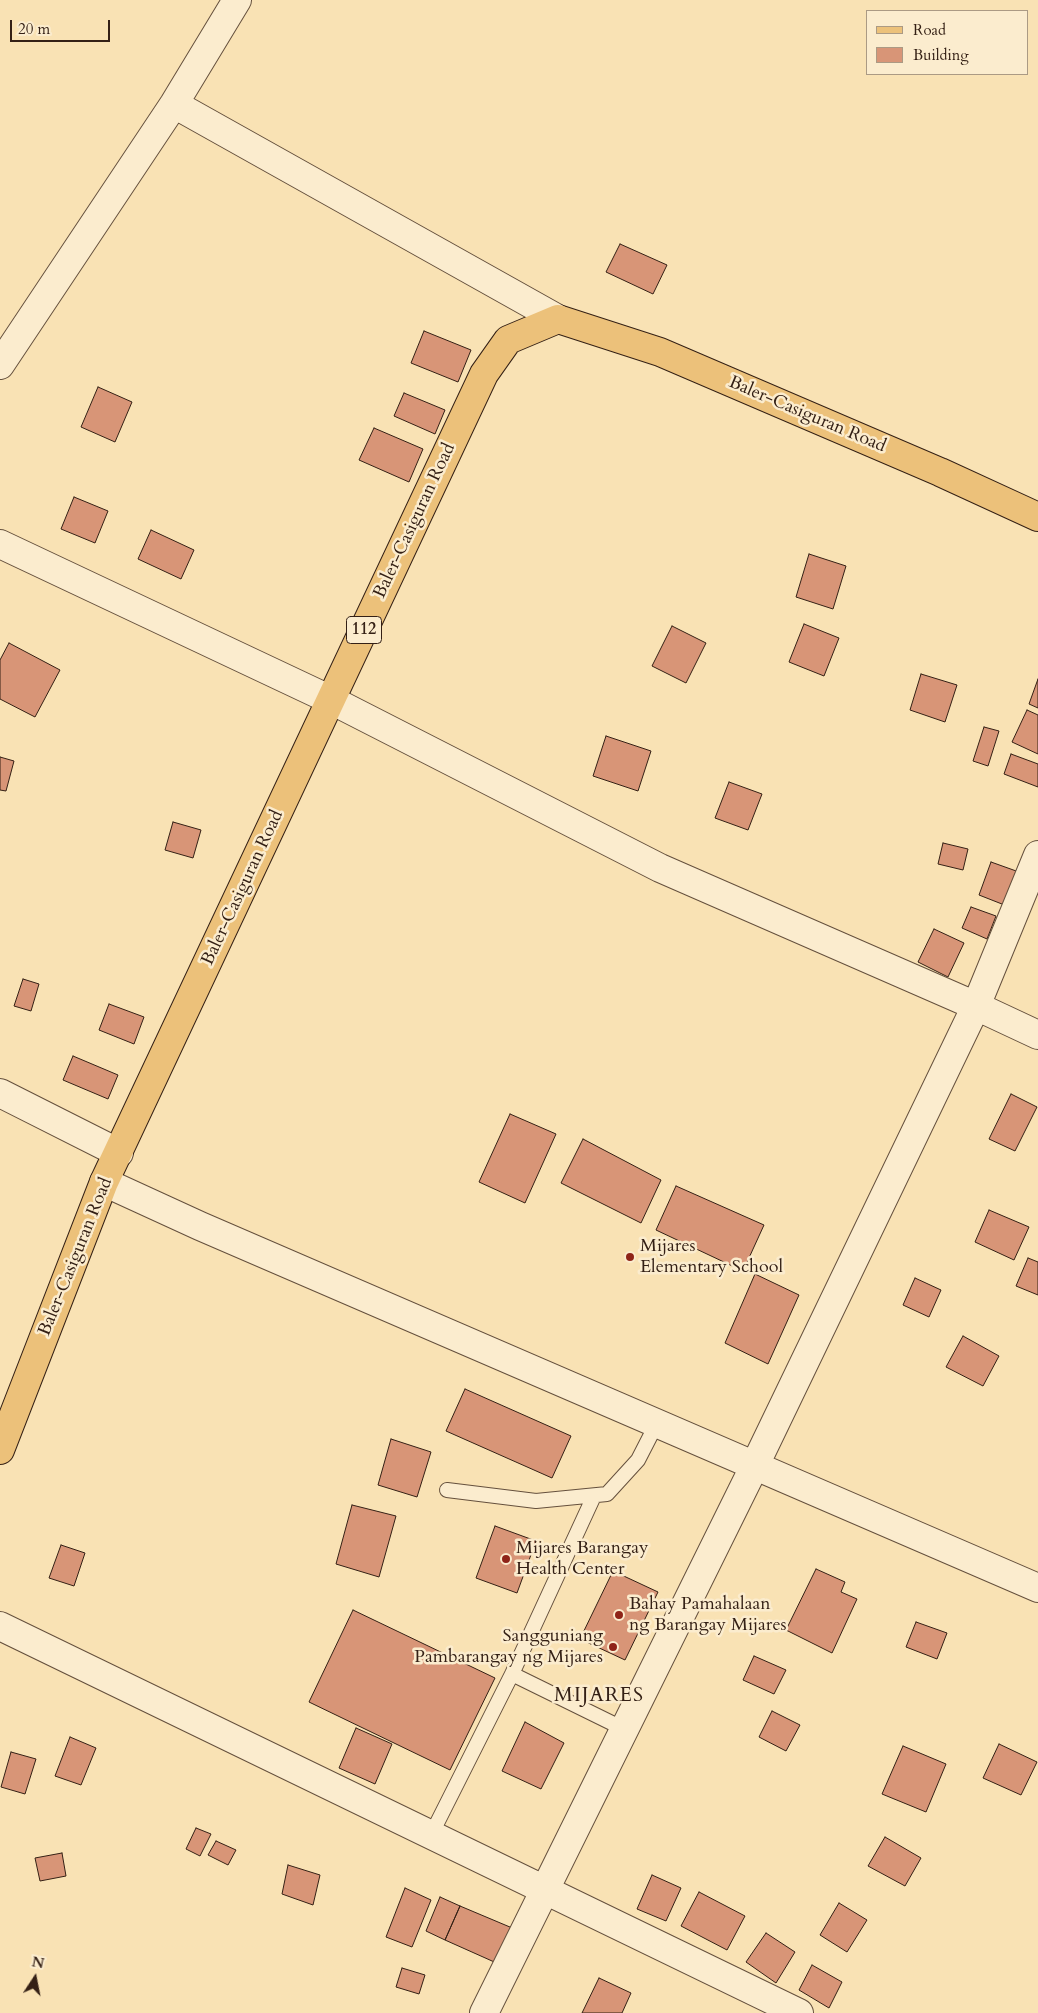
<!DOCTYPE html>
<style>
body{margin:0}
#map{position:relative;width:1038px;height:2013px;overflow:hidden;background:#f9e2b4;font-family:Cardo,serif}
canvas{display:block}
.legend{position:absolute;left:866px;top:10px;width:162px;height:65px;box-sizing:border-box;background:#fbecce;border:1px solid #ab9a84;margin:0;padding:6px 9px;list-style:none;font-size:15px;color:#342015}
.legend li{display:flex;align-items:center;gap:10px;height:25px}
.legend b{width:25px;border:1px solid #ab9a84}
.north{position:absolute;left:10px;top:1953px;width:50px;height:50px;-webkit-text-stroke:4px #fbecce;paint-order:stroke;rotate:11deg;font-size:14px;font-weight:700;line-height:20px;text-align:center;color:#342015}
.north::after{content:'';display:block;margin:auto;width:18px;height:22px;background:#342015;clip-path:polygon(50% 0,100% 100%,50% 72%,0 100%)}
.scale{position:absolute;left:10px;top:20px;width:100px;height:22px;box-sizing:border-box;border:2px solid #342015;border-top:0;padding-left:6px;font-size:15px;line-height:18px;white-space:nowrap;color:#342015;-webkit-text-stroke:4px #fbecce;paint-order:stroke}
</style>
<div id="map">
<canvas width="1038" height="2013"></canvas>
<ul class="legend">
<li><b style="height:6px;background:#ecc17a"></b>Road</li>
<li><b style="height:14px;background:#d89577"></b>Building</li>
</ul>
<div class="north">N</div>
<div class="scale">20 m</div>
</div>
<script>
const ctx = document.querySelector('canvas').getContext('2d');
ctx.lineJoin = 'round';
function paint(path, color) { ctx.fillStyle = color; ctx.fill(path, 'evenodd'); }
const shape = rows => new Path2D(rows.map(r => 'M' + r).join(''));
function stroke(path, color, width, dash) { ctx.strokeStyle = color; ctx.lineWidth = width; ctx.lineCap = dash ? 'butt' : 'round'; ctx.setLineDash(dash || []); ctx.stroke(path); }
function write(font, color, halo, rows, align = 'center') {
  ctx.font = font + ' Cardo,serif'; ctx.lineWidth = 5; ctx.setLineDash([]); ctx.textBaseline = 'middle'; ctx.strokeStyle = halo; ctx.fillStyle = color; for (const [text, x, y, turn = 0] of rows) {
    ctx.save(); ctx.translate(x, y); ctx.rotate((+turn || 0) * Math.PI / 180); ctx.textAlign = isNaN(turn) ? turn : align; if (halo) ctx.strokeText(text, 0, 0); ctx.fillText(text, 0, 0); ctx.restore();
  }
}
const building = shape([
 [620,244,667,265,653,294,606,272,620,244],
 [424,331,471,350,458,382,411,363,424,331],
 [98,387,132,402,115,442,81,427,98,387],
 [404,393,445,410,435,434,394,416,404,393],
 [374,428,423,449,409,482,359,460,374,428],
 [74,497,108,511,95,543,61,529,74,497],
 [151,530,194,550,181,579,138,559,151,530],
 [809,554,846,566,833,609,796,597,809,554],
 [804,624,839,638,824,676,789,662,804,624],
 [672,626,706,643,686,683,652,666,672,626],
 [9,643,60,670,35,717,0,699,0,660,9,643],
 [921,674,957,685,945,722,910,710,921,674],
 [1038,679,1038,708,1029,704,1038,679],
 [1027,710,1038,715,1038,754,1012,742,1027,710],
 [984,727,999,731,988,766,973,761,984,727],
 [606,736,651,751,638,791,593,776,606,736],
 [1011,754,1038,764,1038,787,1004,774,1011,754],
 [0,757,14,761,6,791,0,790,0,757],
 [729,782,762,794,748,830,715,818,729,782],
 [173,822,201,830,193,858,165,850,173,822],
 [943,843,968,849,963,870,938,864,943,843],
 [991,862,1019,872,1007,906,979,895,991,862],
 [971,907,996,916,987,939,962,928,971,907],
 [934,929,964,943,948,977,918,962,934,929],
 [23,979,39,984,31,1011,14,1006,23,979],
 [109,1004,144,1017,134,1044,99,1030,109,1004],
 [73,1056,118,1075,108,1099,63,1080,73,1056],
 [1011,1094,1037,1107,1015,1151,989,1139,1011,1094],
 [510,1114,556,1134,525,1203,479,1182,510,1114],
 [583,1139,661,1180,641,1223,561,1183,583,1139],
 [676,1186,764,1225,743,1271,656,1230,676,1186],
 [989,1210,1029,1227,1014,1260,975,1242,989,1210],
 [1028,1258,1038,1262,1038,1295,1016,1286,1028,1258],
 [755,1274,799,1295,768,1364,725,1343,755,1274],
 [915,1278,941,1290,929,1317,903,1305,915,1278],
 [963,1336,999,1356,983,1386,946,1367,963,1336],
 [465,1389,571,1436,552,1478,446,1431,465,1389],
 [391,1439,431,1452,417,1497,378,1485,391,1439],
 [352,1505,396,1516,379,1577,336,1564,352,1505],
 [495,1526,536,1541,517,1593,476,1578,495,1526],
 [61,1545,85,1553,74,1586,49,1578,61,1545],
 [816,1569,845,1582,841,1592,857,1599,832,1653,786,1630,816,1569],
 [613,1571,658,1592,625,1660,580,1639,613,1571],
 [353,1610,495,1678,450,1770,309,1702,353,1610],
 [916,1622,947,1633,937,1659,906,1647,916,1622],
 [754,1656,786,1670,774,1694,743,1680,754,1656],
 [772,1711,800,1725,786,1751,759,1737,772,1711],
 [525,1722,564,1743,541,1789,502,1771,525,1722],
 [356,1728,392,1744,375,1784,339,1768,356,1728],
 [70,1737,96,1748,81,1785,55,1776,70,1737],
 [999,1744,1037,1762,1021,1795,983,1778,999,1744],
 [903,1746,946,1764,926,1812,882,1794,903,1746],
 [11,1752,36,1759,25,1794,1,1787,11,1752],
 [196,1828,211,1834,200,1856,186,1849,196,1828],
 [885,1837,921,1858,905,1886,868,1866,885,1837],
 [216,1841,236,1850,228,1865,208,1855,216,1841],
 [62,1853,66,1876,40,1881,35,1858,62,1853],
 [288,1865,320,1875,313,1905,282,1894,288,1865],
 [652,1875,681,1888,666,1921,637,1909,652,1875],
 [405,1888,431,1900,412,1947,386,1937,405,1888],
 [699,1892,745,1916,727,1950,681,1926,699,1892],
 [440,1897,460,1906,445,1940,426,1931,440,1897],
 [839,1903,867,1920,847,1952,820,1935,839,1903],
 [460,1906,517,1930,501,1965,445,1940,460,1906],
 [766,1933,795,1952,776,1983,746,1962,766,1933],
 [812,1965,842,1982,829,2008,799,1990,812,1965],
 [402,1968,425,1975,419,1994,396,1987,402,1968],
 [599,1978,631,1993,622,2013,582,2013,599,1978]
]);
const service = shape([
 [447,1490,536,1501,607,1494,638,1460,657,1423],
 [512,1674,624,1729],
 [431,1835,512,1674,594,1496]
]);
const minor = shape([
 [174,104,558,319],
 [0,365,174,104,237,0],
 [0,544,331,700,660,868,976,1006,1038,1035],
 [0,1093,119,1153],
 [104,1182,200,1226,1038,1588],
 [0,1626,799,2013],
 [484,2013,755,1465,976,1006,1038,855]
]);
const primary = shape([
 [0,1450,104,1182,484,374,508,340,558,319,660,352,940,472,1038,517]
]);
const markers = [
 [630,1257,5,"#8f2418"],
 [506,1559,5,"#8f2418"],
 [619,1615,5,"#8f2418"],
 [613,1647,5,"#8f2418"]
];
const shields = [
 [364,630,35]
];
const shieldNames = [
 ["112",364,630]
];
const streetNames = [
 ["Baler-Casiguran Road",807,415,23],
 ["Baler-Casiguran Road",415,521,-65],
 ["Baler-Casiguran Road",243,888,-65],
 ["Baler-Casiguran Road",76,1257,-68]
];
const poiNames = [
 ["Mijares",640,1247],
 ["Elementary School",640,1268],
 ["Mijares Barangay",516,1549],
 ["Health Center",516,1570],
 ["Bahay Pamahalaan",629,1605],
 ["ng Barangay Mijares",629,1626],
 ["Sangguniang",603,1637,"right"],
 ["Pambarangay ng Mijares",603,1658,"right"]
];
const quarterNames = [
 ["MIJARES",599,1696]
];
paint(building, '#d89577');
stroke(building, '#342015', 1);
stroke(service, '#65503d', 16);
stroke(minor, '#65503d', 30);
stroke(primary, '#342015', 30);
stroke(service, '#fbecce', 14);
stroke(minor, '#fbecce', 28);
stroke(primary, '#ecc17a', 28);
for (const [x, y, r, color] of markers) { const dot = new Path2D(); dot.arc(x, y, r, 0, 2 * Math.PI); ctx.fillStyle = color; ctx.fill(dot); stroke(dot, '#fbecce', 2); }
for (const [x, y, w] of shields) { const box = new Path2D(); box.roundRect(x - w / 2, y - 13.5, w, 27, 4); ctx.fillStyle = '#fbecce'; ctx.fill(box); stroke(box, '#342015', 1); }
write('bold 16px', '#342015', null, shieldNames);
write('18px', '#342015', '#fbecce', streetNames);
write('18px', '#342015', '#fbecce', poiNames, 'left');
ctx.letterSpacing = '1px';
write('20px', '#342015', '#fbecce', quarterNames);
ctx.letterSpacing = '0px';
</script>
